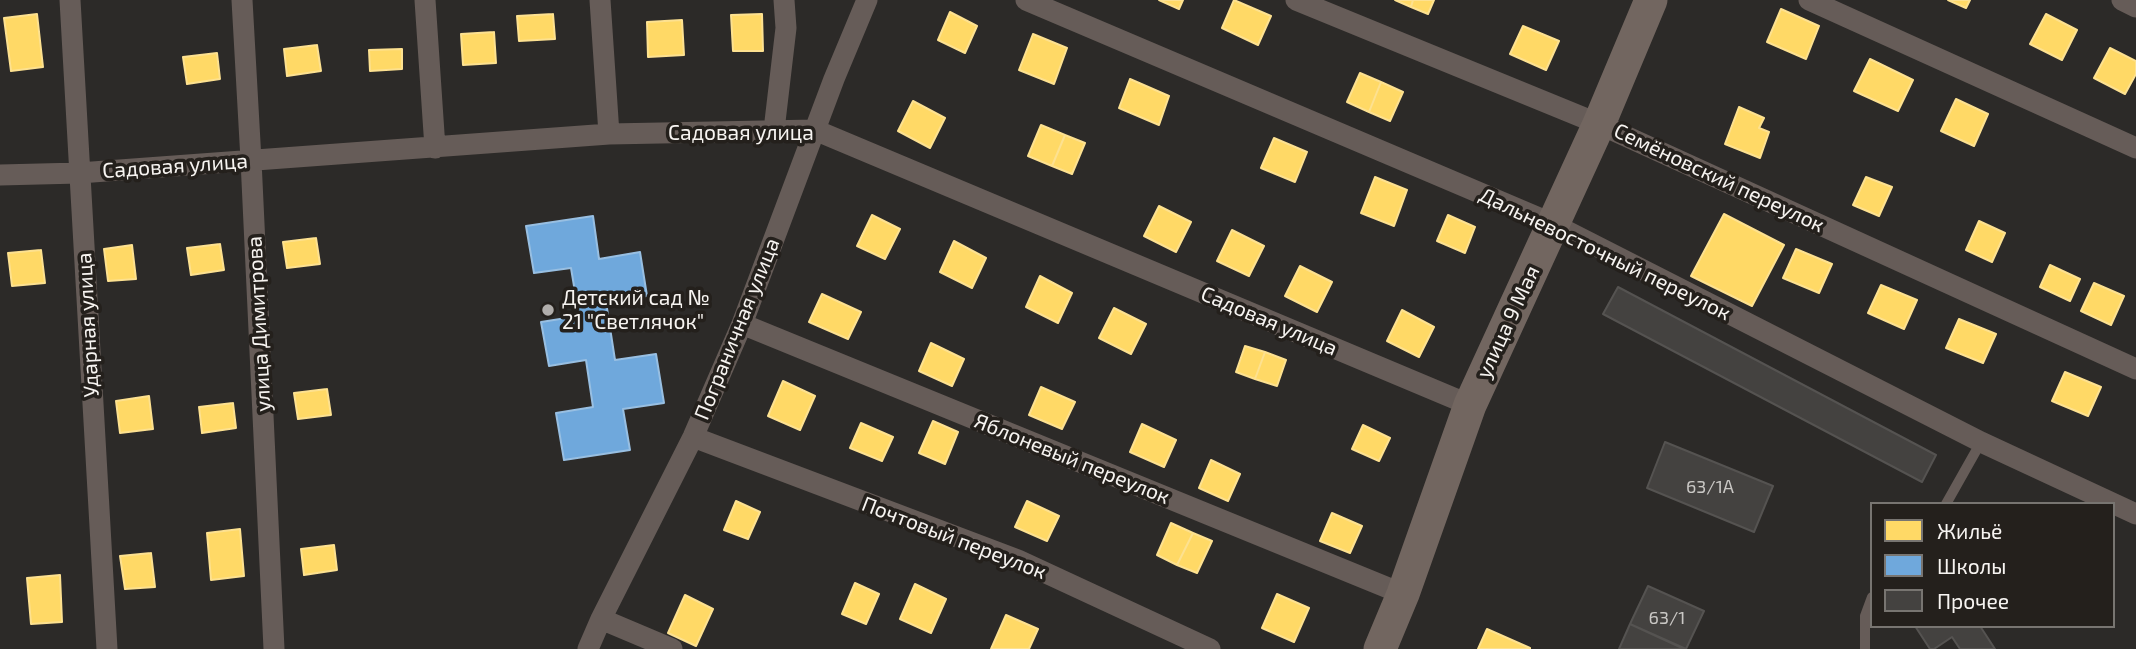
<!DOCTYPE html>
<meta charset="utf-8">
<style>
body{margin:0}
#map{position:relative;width:2136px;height:649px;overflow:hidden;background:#2c2a28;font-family:"Exo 2",sans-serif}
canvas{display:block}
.legend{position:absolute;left:1870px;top:502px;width:245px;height:126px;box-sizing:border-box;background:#24201c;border:2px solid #787571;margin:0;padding:9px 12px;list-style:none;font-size:21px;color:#f7f4f1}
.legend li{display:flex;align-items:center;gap:14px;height:35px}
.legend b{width:35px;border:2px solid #787571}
</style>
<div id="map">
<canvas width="2136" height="649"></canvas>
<ul class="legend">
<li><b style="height:19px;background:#ffd966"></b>Жильё</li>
<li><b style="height:19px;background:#6fa8dc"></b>Школы</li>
<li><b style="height:19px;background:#444240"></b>Прочее</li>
</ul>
</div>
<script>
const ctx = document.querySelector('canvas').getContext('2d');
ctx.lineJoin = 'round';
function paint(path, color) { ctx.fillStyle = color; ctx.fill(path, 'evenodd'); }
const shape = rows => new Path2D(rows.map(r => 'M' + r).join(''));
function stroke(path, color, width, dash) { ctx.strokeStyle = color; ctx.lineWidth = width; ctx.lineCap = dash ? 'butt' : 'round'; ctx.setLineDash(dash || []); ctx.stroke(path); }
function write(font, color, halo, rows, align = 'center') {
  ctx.font = font + ' "Exo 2",sans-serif'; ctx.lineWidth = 7; ctx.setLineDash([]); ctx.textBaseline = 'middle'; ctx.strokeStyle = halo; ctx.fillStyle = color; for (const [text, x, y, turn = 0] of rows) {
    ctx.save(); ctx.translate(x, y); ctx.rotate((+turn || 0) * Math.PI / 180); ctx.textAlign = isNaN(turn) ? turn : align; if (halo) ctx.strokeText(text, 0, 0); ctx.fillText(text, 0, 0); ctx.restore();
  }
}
const homes = shape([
 [1159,0,1183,0,1179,9,1159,0],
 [1234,0,1271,16,1258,45,1222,28,1234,0],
 [1395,0,1413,0,1411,7,1395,0],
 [1413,0,1434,0,1428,14,1411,7,1413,0],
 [1948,0,1970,0,1966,8,1948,0],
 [1781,9,1819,26,1806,59,1767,42,1781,9],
 [950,12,977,26,965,53,938,40,950,12],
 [37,14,43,67,11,71,4,18,37,14],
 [553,14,555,39,519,41,517,16,553,14],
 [762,14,763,51,733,51,731,15,762,14],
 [2046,14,2077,30,2062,60,2030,44,2046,14],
 [682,20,684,55,648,57,647,22,682,20],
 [1523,26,1559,41,1546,70,1510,54,1523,26],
 [494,32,496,63,463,65,461,34,494,32],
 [1033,34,1067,48,1054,84,1019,70,1033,34],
 [317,45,321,71,287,76,284,49,317,45],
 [2110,48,2136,61,2136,74,2125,94,2094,78,2110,48],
 [402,49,402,69,370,71,369,50,402,49],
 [217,53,220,79,187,84,183,57,217,53],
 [1870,59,1913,80,1898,111,1854,91,1870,59],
 [1360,73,1381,82,1369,112,1347,102,1360,73],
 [1130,79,1169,96,1159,125,1119,108,1130,79],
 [1381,82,1403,92,1390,121,1369,112,1381,82],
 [1956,99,1988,114,1974,146,1941,131,1956,99],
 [913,101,945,118,930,148,898,131,913,101],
 [1739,107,1764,118,1759,128,1769,132,1760,158,1725,144,1739,107],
 [1041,125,1065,135,1052,166,1028,156,1041,125],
 [1065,135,1085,143,1072,174,1052,166,1065,135],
 [1274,138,1307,152,1295,182,1261,168,1274,138],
 [1375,177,1407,190,1394,226,1361,213,1375,177],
 [1866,177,1892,187,1879,216,1853,205,1866,177],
 [1159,206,1191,222,1176,252,1144,236,1159,206],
 [1724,214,1784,245,1752,306,1691,276,1724,214],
 [872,215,900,229,885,259,857,246,872,215],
 [1448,215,1475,227,1465,253,1437,241,1448,215],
 [1979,221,2005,233,1992,262,1966,250,1979,221],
 [1232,230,1264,246,1249,276,1217,261,1232,230],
 [316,238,320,264,287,268,283,242,316,238],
 [954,241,986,258,972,288,940,272,954,241],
 [220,244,224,270,191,275,187,248,220,244],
 [132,245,136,279,108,281,104,249,132,245],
 [1796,249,1832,264,1819,293,1783,278,1796,249],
 [41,250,45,283,12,286,8,253,41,250],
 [2050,265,2080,279,2070,301,2040,287,2050,265],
 [1300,266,1332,282,1317,312,1285,296,1300,266],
 [1040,276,1072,293,1058,323,1026,307,1040,276],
 [2094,283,2124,296,2111,325,2081,311,2094,283],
 [1881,285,1917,300,1904,329,1868,313,1881,285],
 [822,294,861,312,848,339,809,322,822,294],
 [1114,308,1146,324,1131,354,1099,338,1114,308],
 [1402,310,1434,327,1419,357,1387,341,1402,310],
 [1959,319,1996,334,1983,363,1946,348,1959,319],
 [931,343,964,359,952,386,919,371,931,343],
 [1245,346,1265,352,1255,379,1236,372,1245,346],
 [1265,352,1286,360,1277,386,1255,379,1265,352],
 [2065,372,2101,387,2088,416,2052,401,2065,372],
 [783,381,815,396,800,430,768,416,783,381],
 [1041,387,1075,402,1062,429,1029,415,1041,387],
 [327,389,331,415,298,419,294,393,327,389],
 [149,396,153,429,120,433,116,401,149,396],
 [233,403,236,428,202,433,199,407,233,403],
 [933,421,958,432,945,464,919,453,933,421],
 [861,423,893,437,882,461,850,448,861,423],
 [1142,424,1176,440,1164,467,1130,452,1142,424],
 [1363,425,1390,438,1379,461,1352,449,1363,425],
 [1211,460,1240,474,1228,501,1199,488,1211,460],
 [736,501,760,512,748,539,724,530,736,501],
 [1027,501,1059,516,1047,541,1015,527,1027,501],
 [1332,513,1362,526,1350,553,1320,541,1332,513],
 [1171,523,1193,533,1177,565,1157,555,1171,523],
 [240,529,244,576,211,580,207,533,240,529],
 [1193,533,1212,541,1197,573,1177,565,1193,533],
 [334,545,337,570,304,575,301,549,334,545],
 [151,553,155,587,125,589,120,556,151,553],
 [60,575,62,622,31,624,27,578,60,575],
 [855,583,879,594,866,624,842,614,855,583],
 [915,584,946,599,931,633,900,619,915,584],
 [1277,594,1309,608,1294,642,1262,628,1277,594],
 [685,595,713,609,696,646,668,633,685,595],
 [1006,615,1038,629,1029,649,991,649,1006,615],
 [1487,629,1530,648,1530,649,1478,649,1487,629]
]);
const schools = shape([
 [593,216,599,259,640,252,647,296,606,302,615,360,656,354,664,403,623,409,630,450,564,460,556,413,593,407,586,360,549,366,541,322,579,316,571,268,534,273,526,226,593,216]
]);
const building = shape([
 [1618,287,1936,455,1922,482,1603,314,1618,287],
 [1665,442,1773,486,1754,532,1647,488,1665,442],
 [1648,586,1704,611,1686,649,1630,624,1648,586],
 [1630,624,1684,649,1619,649,1630,624],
 [1915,626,1980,626,1995,649,1960,649,1952,637,1934,649,1930,649,1915,626]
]);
const lane = shape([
 [1946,504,1981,442],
 [1865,649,1865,616,1872,597]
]);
const street = shape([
 [70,0,107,649],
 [242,0,251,160,274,649],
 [425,0,435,148],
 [600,0,609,134],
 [1026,0,1553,224,1981,442,2136,514],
 [1296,0,1599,124,2136,369],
 [1809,0,2136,148],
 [2122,0,2136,7],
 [774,130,786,28,784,0],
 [0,175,79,173,609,134,815,130,1470,405],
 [742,324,1403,594],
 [693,437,1018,560,1210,649],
 [601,619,672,649],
 [588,649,601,619,693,437,742,324,834,79,867,0]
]);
const primary = shape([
 [1380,649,1403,594,1470,405,1599,124,1651,0]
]);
const markers = [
 [548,310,7,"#b0adab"]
];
const numberNames = [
 ["63/1А",1710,487],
 ["63/1",1667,618]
];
const streetNames = [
 ["Садовая улица",741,133],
 ["Садовая улица",175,166,-4],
 ["Семёновский переулок",1719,178,25],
 ["Дальневосточный переулок",1605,254,26],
 ["Садовая улица",1269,321,23],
 ["улица 9 Мая",1508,322,-65],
 ["улица Димитрова",259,324,-93],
 ["Ударная улица",88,325,-93],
 ["Пограничная улица",737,329,-68],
 ["Яблоневый переулок",1072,459,22],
 ["Почтовый переулок",954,538,21]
];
const poiNames = [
 ["Детский сад №",562,298],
 ["21 \"Светлячок\"",562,322]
];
paint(homes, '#ffd966');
stroke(homes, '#fde190', 2);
paint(schools, '#6fa8dc');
stroke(schools, '#98bfe2', 2);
paint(building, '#444240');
stroke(building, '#555351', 2);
stroke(lane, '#665c58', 10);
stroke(street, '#665c58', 21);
stroke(primary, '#726660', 33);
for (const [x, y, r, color] of markers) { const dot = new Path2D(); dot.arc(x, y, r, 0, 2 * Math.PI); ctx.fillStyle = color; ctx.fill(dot); stroke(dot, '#24201c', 2.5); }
write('18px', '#cac8c5', null, numberNames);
write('21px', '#f7f4f1', '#24201c', streetNames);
write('21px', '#f7f4f1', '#24201c', poiNames, 'left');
</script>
